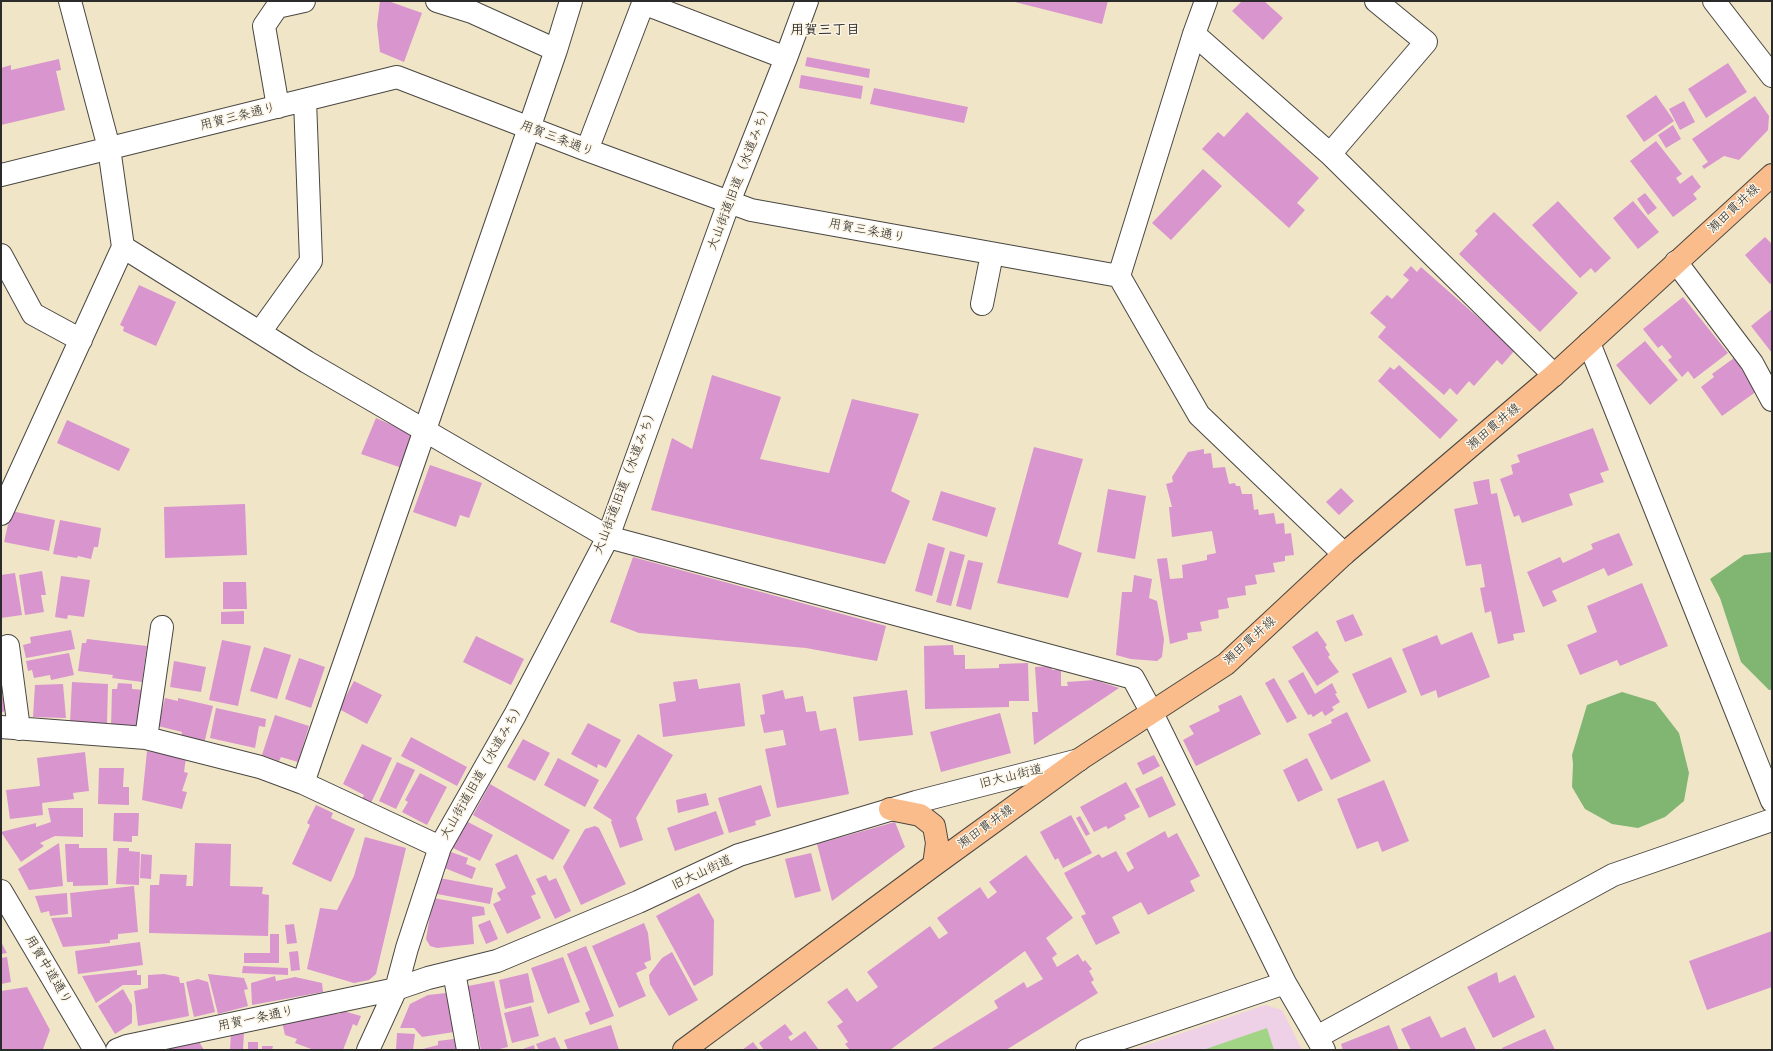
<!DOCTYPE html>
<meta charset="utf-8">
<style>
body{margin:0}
#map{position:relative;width:1773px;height:1051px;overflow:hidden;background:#f1e5c7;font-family:Sriracha,sans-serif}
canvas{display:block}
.frame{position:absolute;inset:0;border:2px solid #2b2b2b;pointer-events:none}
</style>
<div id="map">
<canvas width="1773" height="1051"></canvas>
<div class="frame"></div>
</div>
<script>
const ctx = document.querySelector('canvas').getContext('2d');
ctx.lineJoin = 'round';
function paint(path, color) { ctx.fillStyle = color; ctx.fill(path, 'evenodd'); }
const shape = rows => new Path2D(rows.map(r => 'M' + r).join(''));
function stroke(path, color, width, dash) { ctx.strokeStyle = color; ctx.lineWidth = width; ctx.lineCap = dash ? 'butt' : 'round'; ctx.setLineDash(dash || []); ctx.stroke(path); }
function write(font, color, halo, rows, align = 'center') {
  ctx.font = font + ' Sriracha,"Klee One",sans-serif'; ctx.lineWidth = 3; ctx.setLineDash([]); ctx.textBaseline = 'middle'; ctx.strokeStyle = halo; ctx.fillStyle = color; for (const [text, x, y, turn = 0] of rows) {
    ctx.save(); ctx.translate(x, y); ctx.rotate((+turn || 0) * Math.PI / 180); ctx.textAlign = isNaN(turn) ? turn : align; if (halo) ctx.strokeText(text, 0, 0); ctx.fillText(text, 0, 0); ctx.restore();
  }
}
const built = shape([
 [1265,1005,1282,1010,1302,1050,1132,1050]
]);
const green = shape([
 [1267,1028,1274,1050,1203,1050]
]);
const forest = shape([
 [1772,552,1772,690,1769,690,1741,662,1720,598,1710,579,1744,555],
 [1622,692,1655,702,1679,733,1689,773,1684,801,1665,817,1638,828,1612,824,1585,809,1572,787,1573,764,1572,755,1587,705]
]);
const building = shape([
 [380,1,388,1,422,13,404,62,380,52,377,25],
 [1011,1,1108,1,1102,24],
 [1242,1,1264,1,1283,18,1263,40,1232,11],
 [807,57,870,69,869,78,805,66],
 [59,59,61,70,56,71,65,110,1,125,1,68,11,65,11,70],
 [1728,63,1747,92,1706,118,1688,89],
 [801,75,863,86,861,99,799,88],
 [874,88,968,107,964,123,870,104],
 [1656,95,1674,121,1644,142,1626,116],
 [1755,96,1769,116,1768,130,1739,160,1724,156,1704,169,1702,166,1708,162,1692,139],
 [1684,101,1695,122,1680,130,1669,109],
 [1247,112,1319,178,1297,203,1305,210,1289,228,1202,149,1218,132,1224,137],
 [1673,125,1681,139,1666,148,1658,135],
 [1656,141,1682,174,1676,178,1680,184,1692,175,1701,187,1693,194,1697,199,1673,217,1630,161],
 [1203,169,1222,186,1171,240,1152,223],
 [1645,193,1657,208,1648,215,1637,199],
 [1558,201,1611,258,1595,273,1591,268,1580,278,1532,225],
 [1633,201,1659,232,1638,249,1613,218],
 [1494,212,1578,293,1540,332,1459,254,1478,234,1475,231],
 [1765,237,1772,244,1772,282,1770,284,1745,255],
 [1411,266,1417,272,1421,267,1515,350,1502,365,1497,360,1474,386,1469,381,1457,395,1450,388,1444,395,1378,337,1386,327,1370,313,1387,295,1392,299,1409,280,1403,275],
 [139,285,176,302,156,346,123,331,124,327,120,325],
 [1683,297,1728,353,1694,379,1688,371,1682,377,1668,360,1672,357,1662,345,1658,348,1643,329],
 [1772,309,1772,353,1751,326],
 [1645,341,1678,380,1650,405,1616,365],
 [1734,358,1757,391,1722,416,1701,387,1714,377,1712,374],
 [1399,365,1458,420,1440,439,1378,381,1390,367,1394,370],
 [712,375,781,397,760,459,829,473,852,399,919,414,891,491,910,501,885,564,651,510,672,438,692,449],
 [376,418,417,436,405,469,361,454],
 [67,420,130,449,119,471,57,443],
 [1593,428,1609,470,1600,473,1604,482,1569,494,1573,505,1522,523,1519,515,1514,517,1500,479,1513,474,1511,465,1520,462,1517,455],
 [1034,447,1083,459,1058,544,1082,553,1068,598,997,583],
 [1204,449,1204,454,1211,453,1213,468,1225,467,1229,484,1235,483,1236,486,1240,486,1242,494,1252,494,1254,510,1258,509,1259,515,1274,513,1276,524,1284,523,1285,534,1291,533,1294,555,1285,556,1285,561,1273,563,1275,572,1255,575,1257,584,1245,586,1246,595,1227,598,1229,608,1218,610,1219,618,1200,622,1202,631,1187,633,1188,639,1170,644,1157,559,1167,558,1170,579,1183,578,1182,565,1207,560,1207,555,1216,553,1212,531,1172,537,1169,507,1172,507,1166,484,1173,482,1172,477,1188,452],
 [430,465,482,483,469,518,460,515,456,527,413,512],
 [1489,479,1491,494,1497,493,1525,632,1513,634,1514,640,1498,644,1491,611,1485,613,1480,588,1485,587,1481,564,1466,566,1454,509,1478,504,1473,482],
 [1341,488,1354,501,1339,515,1326,502],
 [1108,489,1146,496,1135,559,1097,552],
 [941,491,996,508,987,537,932,520],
 [245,504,247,555,165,558,164,507],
 [11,511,55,520,49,551,4,542],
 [60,520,101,528,98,547,94,547,91,559,78,556,77,558,53,554],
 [1619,533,1633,565,1608,576,1604,568,1552,591,1557,601,1543,607,1527,572,1560,557,1563,563,1593,549,1591,544],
 [928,543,945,548,932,596,915,591],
 [950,551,965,555,951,606,936,602],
 [633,557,886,626,877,661,806,648,639,633,610,622],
 [968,560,983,563,971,610,956,606],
 [42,571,46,595,41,595,44,612,25,615,19,575],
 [15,573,22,615,1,618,1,575],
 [1134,575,1152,579,1149,598,1157,601,1164,639,1162,657,1157,661,1131,659,1116,655,1122,592,1132,592],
 [61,576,90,580,84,617,68,615,67,619,55,617],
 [223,582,246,582,247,609,223,609],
 [1642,583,1668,646,1620,666,1617,660,1580,675,1567,645,1597,632,1587,606],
 [244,611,244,624,221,624,221,612],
 [1353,614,1363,635,1345,642,1336,621],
 [71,630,75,649,26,658,23,645,31,643,30,637],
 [1317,631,1327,645,1325,647,1330,655,1328,657,1339,672,1317,686,1292,647],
 [1472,632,1490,677,1438,698,1436,690,1421,696,1402,649,1437,635,1441,645],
 [476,636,524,659,511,685,463,662],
 [87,639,147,646,142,682,112,678,113,675,78,671,82,643,86,643],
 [222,640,251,646,238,706,209,700],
 [953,645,954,655,965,655,965,669,999,668,999,664,1028,663,1029,701,1009,701,1009,707,925,709,924,646],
 [264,647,291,655,277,699,250,691],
 [69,653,74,675,51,680,50,675,34,678,32,670,28,671,26,661],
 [1391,657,1407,692,1368,709,1352,674],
 [299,658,325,667,311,708,285,699],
 [174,661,206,667,201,692,170,687],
 [1052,666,1052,670,1061,669,1061,686,1068,686,1067,682,1095,680,1119,688,1034,745,1032,712,1038,712,1035,667],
 [1303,672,1315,694,1332,683,1337,693,1335,694,1340,702,1332,707,1334,710,1325,716,1322,711,1313,717,1311,714,1308,715,1288,681],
 [1274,678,1297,718,1287,723,1265,683],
 [697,679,699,689,740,683,745,726,663,737,659,704,676,701,673,682],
 [354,681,382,695,367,724,339,709],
 [72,682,108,684,107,724,70,723],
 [118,683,132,684,132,689,145,690,144,718,137,718,137,728,111,727,112,689,117,689],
 [63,684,66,718,33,717,35,685],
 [783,690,785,699,803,696,806,712,816,711,820,731,836,728,849,794,777,808,765,749,786,745,783,730,764,733,760,715,765,714,762,695],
 [907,690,913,735,859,741,853,697],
 [1,691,6,710,1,713],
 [1241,695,1261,734,1196,766,1183,740,1194,734,1189,726,1220,711,1218,706],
 [165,698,178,701,178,698,213,706,204,744,181,738,182,732,158,726],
 [216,708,266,719,265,727,259,726,255,748,210,738],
 [1347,712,1371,761,1331,780,1308,734,1332,723,1331,720],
 [1000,713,1011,753,941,772,930,732],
 [275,715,309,726,298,762,281,757,279,761,262,755],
 [588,723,621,740,606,768,598,764,597,768,571,754],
 [638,734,673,755,636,818,643,840,620,848,611,822,612,820,593,808],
 [411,737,467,767,457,786,401,756],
 [523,739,550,753,535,781,507,767],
 [362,744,392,758,371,803,362,799,364,795,343,784],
 [147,751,186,758,184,772,188,773,182,791,187,792,182,809,142,800],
 [85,752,89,791,73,793,74,799,42,803,43,815,10,819,6,790,40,786,37,758],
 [1154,755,1160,766,1143,775,1137,763],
 [558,758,599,780,585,807,544,785],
 [1307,758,1323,790,1298,802,1283,770],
 [397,762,415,770,396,809,379,801],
 [99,768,124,768,123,787,129,787,129,805,98,804],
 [420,773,447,787,427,825,402,812,408,802,405,800],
 [1162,776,1176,805,1149,818,1135,789],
 [1384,780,1409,841,1382,852,1378,841,1357,849,1337,799],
 [1126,782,1140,807,1124,815,1126,819,1108,829,1106,826,1094,832,1080,807],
 [490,784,570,830,553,860,473,815],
 [761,785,771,816,755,821,756,825,729,833,718,798],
 [706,793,709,805,678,813,676,800],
 [316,805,333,813,331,818,355,829,331,882,292,864,310,825,307,823],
 [48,808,83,808,83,837,55,836,40,843,44,846,21,862,1,832,36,823,36,827,51,822],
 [716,811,724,834,675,851,667,828],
 [114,813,139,813,138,836,132,836,132,842,113,841],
 [1071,815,1092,853,1063,868,1058,858,1055,860,1040,832],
 [1080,816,1090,834,1086,836,1076,818],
 [464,820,493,835,480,861,453,848,464,825],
 [895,822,905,847,832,901,817,844],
 [595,826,599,828,626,884,581,905,563,867,585,829],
 [1165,831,1168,838,1177,833,1200,876,1190,881,1195,891,1148,915,1141,902,1112,917,1120,933,1096,945,1081,916,1086,914,1064,873,1099,854,1102,858,1116,851,1128,872,1134,868,1126,853],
 [365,837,406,848,376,974,369,980,354,983,307,969,320,908,337,910,354,876],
 [59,843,63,886,29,890,18,869],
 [195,843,231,844,230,886,263,887,262,894,269,895,268,936,149,933,150,885,159,885,160,874,187,875,186,886,193,886],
 [65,844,79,844,79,848,107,848,108,885,73,886,73,882,67,882],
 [118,848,129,848,129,851,140,852,139,885,116,884],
 [448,851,468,858,466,864,476,868,472,879,442,867],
 [811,853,821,891,795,898,785,859],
 [141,854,152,855,151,879,140,878],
 [517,854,536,894,531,896,541,918,507,934,493,904,501,900,497,893,506,888,495,864],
 [1026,855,1073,918,1046,938,1057,954,1052,958,1057,967,1078,954,1083,962,1085,960,1092,969,1089,971,1094,980,1091,982,1098,993,1006,1050,930,1050,998,1008,994,1001,1024,982,1027,988,1043,979,1025,951,890,1050,850,1050,845,1044,848,1042,837,1026,843,1022,827,1002,847,988,857,1002,878,987,867,972,930,926,939,939,948,933,937,918,980,887,988,899,997,892,989,882],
 [546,875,549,881,556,878,571,911,555,919,536,879],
 [434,877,493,888,490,904,432,893],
 [134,886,138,932,118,934,118,939,110,940,110,943,63,947,51,918,72,917,70,893],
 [67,893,68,914,50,916,49,911,41,913,35,896],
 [699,893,714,920,713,975,694,986,656,916],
 [433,898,484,907,485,915,472,917,474,944,437,948,430,946,426,939],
 [490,920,498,939,486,944,478,925],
 [644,923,648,933,651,960,644,963,647,968,636,973,646,996,619,1008,592,946],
 [294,924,297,943,287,944,285,925],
 [1772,931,1772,987,1707,1010,1689,961],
 [270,934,279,934,279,963,244,963,244,953,270,953],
 [1,942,7,953,1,954],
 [140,942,143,965,78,974,75,951],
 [586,946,614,1016,590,1025,585,1013,590,1010,567,954],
 [298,951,300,970,291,971,289,952],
 [672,952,698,1000,669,1016,650,984,649,975,662,958],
 [7,957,11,982,1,984,1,958],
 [563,957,580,1002,548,1014,531,968],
 [243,966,288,968,288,975,242,973],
 [137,970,137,975,141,975,141,985,123,985,96,1003,82,976],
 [1497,972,1499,983,1515,975,1535,1017,1493,1038,1467,987],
 [528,973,534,1002,505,1009,499,980],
 [164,974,179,977,180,983,184,983,189,1016,138,1026,134,991,148,988,148,975],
 [208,974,244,978,248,989,244,990,248,1006,218,1014],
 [275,976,276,981,295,977,322,983,323,992,252,1005,251,983],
 [198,979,208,982,215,1012,194,1017,186,982],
 [494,981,508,1047,495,1050,481,1050,468,986],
 [27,987,50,1030,43,1049,1,1050,1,991],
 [123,989,132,1005,132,1023,115,1034,98,1006],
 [446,993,454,1032,422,1037,414,1028,400,1028,410,1004,428,995],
 [531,1006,539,1036,512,1043,504,1013],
 [343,1011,361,1016,357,1026,353,1024,343,1050,314,1050,295,1043,297,1039,285,1035,282,1022,328,1013,339,1014],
 [1430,1016,1441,1038,1465,1027,1476,1050,1411,1050,1401,1029],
 [785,1024,793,1034,788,1037,791,1041,805,1031,819,1050,764,1050,759,1043],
 [611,1025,619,1050,568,1050,564,1040],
 [1389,1025,1399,1050,1343,1050,1341,1044],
 [1545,1029,1555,1050,1503,1050,1502,1048],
 [231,1031,244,1031,243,1050,230,1050],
 [397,1033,415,1034,413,1050,396,1050],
 [555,1037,561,1050,539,1050,536,1044],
 [454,1039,457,1050,419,1050,438,1045,438,1041],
 [198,1040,204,1050,153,1050],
 [248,1042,258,1042,258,1050,248,1050],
 [753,1042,759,1050,742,1050],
 [534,1045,535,1050,520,1050],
 [262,1046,273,1046,272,1050,262,1050]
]);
const minor = shape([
 [70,1,109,148,123,247,307,362,608,537,1133,678,1152,713,1285,983,1324,1050],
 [437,1,472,12,556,50],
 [1206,1,1194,34,1119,276,1199,415,1344,554],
 [1714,1,1772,76],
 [643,3,786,58],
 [1194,34,1330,154,1554,375],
 [278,107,264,26,277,7,304,1],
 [587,150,644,1],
 [1330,154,1426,42,1376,1],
 [1,175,397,77,587,150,751,210,1119,276],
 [1,255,33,314,81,340],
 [1676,262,1752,363,1772,400],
 [982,304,992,254],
 [260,332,311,261,305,100],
 [1589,343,1772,801],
 [1,514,123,247],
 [8,646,19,729],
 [1,727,146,738,260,767,303,783,440,847],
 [146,738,162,627],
 [303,783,556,50,571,1],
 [1,891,95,1050],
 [454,972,468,1050],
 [1317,1037,1613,875,1772,820],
 [117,1050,127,1046,396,989,407,948,440,847,515,715,608,537,729,202,786,58,807,1],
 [368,1050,396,989,428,978,497,961,638,902,739,855,916,802,1079,760],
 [1087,1050,1285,983]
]);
const major = shape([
 [890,809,920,815,934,826,937,843,934,865],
 [684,1050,934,865,1080,759,1226,664,1344,554,1554,375,1772,175]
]);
const streetNames = [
 ["用賀三条通り",238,117,-14],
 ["用賀三条通り",557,139,21],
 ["大山街道旧道（水道みち）",740,177,-69],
 ["瀬田貫井線",1734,209,-43],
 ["用賀三条通り",867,231,11],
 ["瀬田貫井線",1494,427,-40],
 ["大山街道旧道（水道みち）",626,481,-69],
 ["瀬田貫井線",1250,641,-42],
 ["大山街道旧道（水道みち）",483,771,-60],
 ["旧大山街道",1011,777,-14],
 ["瀬田貫井線",986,827,-36],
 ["旧大山街道",702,873,-25],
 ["用賀中道通り",48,970,59],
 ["用賀一条通り",256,1019,-12]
];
const neighbourhoodNames = [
 ["用賀三丁目",825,30]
];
paint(built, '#eed0e7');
paint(green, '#a1d484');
paint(forest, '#80b672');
paint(building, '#d895ce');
stroke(minor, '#494742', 24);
stroke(major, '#494742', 24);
stroke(minor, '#fff', 22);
stroke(major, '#fabc8b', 22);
write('13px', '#2b2b2b', '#fcf5e5', streetNames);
write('bold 14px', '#2b2b2b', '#fcf5e5', neighbourhoodNames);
</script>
